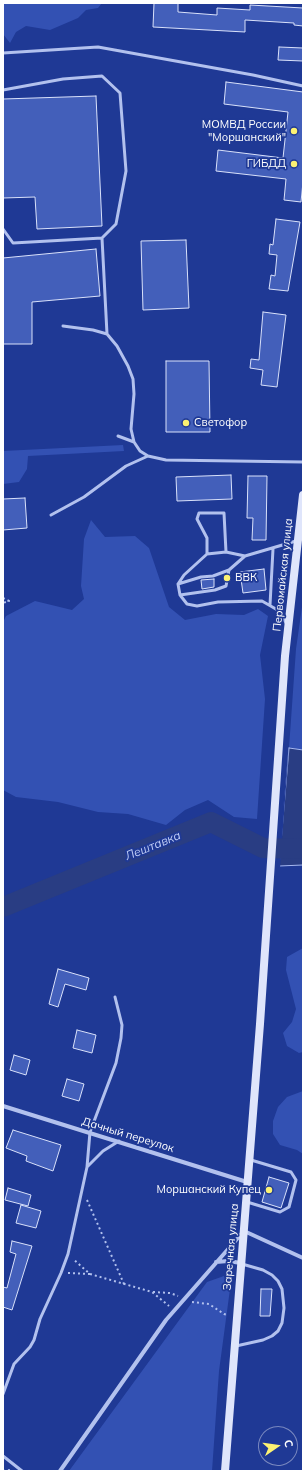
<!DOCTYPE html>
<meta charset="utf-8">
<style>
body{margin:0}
#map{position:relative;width:306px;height:1474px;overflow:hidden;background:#1f3995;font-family:Mulish,sans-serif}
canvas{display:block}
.frame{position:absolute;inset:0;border:4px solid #fff;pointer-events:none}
.north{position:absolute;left:258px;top:1426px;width:40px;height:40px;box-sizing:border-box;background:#1f3995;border:1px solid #7988bf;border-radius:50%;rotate:77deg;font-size:11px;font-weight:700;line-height:16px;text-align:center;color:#fff}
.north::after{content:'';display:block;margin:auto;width:14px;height:18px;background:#fcf273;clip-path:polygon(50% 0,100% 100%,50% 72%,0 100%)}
</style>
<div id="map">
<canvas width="306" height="1474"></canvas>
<div class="frame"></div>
<div class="north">С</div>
</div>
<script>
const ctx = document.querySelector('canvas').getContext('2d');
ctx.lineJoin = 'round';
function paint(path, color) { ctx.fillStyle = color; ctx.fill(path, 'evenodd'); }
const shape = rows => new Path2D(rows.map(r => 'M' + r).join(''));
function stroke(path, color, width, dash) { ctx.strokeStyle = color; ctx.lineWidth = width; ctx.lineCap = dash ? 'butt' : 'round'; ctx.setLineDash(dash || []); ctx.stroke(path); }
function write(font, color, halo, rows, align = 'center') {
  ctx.font = font + ' Mulish,sans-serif'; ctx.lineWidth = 3.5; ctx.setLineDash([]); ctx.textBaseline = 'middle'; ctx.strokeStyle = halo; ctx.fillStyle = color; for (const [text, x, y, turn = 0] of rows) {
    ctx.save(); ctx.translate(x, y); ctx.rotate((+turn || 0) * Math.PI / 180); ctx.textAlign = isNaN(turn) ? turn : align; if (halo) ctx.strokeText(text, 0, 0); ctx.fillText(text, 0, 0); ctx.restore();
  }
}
const green = shape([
 [3,3,102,3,98,8,86,10,78,18,50,30,26,26,16,32,10,43,3,34],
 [123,445,124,451,28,456,27,469,19,482,3,484,3,451],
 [91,520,105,537,135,536,149,548,169,607,185,620,216,614,244,615,258,609,268,616,260,655,265,699,257,819,234,817,208,800,185,810,166,825,128,814,98,812,58,802,16,797,3,790,3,622,6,616,35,601,72,610,84,599,81,586,84,539],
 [303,600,303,750,289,748,296,649],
 [303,948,303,1052,299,1053,287,1046,283,1033,292,1022,296,1009,286,970,287,957],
 [303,1091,303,1154,297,1150,280,1145,273,1134,273,1121,278,1107,287,1097],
 [224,1276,230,1289,219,1371,212,1471,69,1471,207,1282]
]);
const water = shape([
 [289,748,303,750,303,865,279,866,289,748]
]);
const pier = shape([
 [289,746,280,868,279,868,277,866]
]);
const river = shape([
 [3,907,211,822,263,848,303,849]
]);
const building = shape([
 [154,3,178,3,178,12,217,15,217,8,250,10,250,5,303,8,303,26,294,25,294,23,245,20,245,32,153,27,154,3],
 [279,47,303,48,303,61,278,60,279,47],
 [226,82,303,92,303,182,301,202,284,200,286,179,216,171,218,150,283,158,288,112,224,104,226,82],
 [96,96,102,226,37,229,35,197,3,198,3,99,96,96],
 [276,219,300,222,288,291,269,289,271,275,275,276,277,255,269,254,270,244,273,245,276,219],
 [186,240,189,308,143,310,141,241,186,240],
 [96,249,100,296,32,302,32,344,3,344,3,258,96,249],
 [263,312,286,315,277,387,261,385,263,370,250,368,251,359,259,360,263,312],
 [166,361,209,361,210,432,166,432,166,361],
 [231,475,232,499,177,501,176,477,231,475],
 [248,476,267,476,266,540,252,540,253,518,247,518,248,476],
 [25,498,27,528,3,530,3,499,25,498],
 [264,569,266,590,243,593,240,572,264,569],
 [214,579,214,587,202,589,201,580,214,579],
 [58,969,89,978,86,990,65,984,58,1007,49,1004,58,969],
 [77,1030,96,1035,92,1053,73,1048,77,1030],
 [14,1055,30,1060,26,1075,10,1070,14,1055],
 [67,1079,84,1084,79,1101,62,1096,67,1079],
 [13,1130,61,1145,53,1171,26,1161,27,1156,6,1148,13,1130],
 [269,1177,289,1183,281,1208,262,1202,269,1177],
 [8,1188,31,1195,28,1206,5,1200,8,1188],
 [21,1205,41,1211,36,1228,16,1223,21,1205],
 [12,1241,32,1246,12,1310,3,1307,3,1287,7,1288,16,1254,10,1252,12,1241],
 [261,1289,272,1289,270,1316,260,1316,261,1289]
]);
const path = shape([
 [3,598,9,601,3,603],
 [87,1200,124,1284],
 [68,1273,90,1274,73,1259],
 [90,1274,152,1292,169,1306],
 [153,1292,170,1293,178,1296],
 [192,1302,209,1304,224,1314,228,1315],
 [3,1471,10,1470]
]);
const service = shape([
 [3,53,98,47,253,75,303,86],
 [3,90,63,79,102,76,120,93,126,171,116,224,102,238,13,243,3,229],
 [102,238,107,334],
 [63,326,93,330,107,334,117,346,128,366,133,379,134,394,131,429,134,442,140,451,148,456,166,460,303,462],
 [118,436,134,442],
 [51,515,84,497,126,466,148,456],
 [207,554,226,552],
 [178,584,201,577,213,576,229,570,245,556],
 [180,595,215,590,226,586,229,570],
 [270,605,273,549],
 [286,623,281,612,262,601,218,602,197,606,187,604,180,595,178,584,184,575,207,554,207,538,197,519,199,513,224,513,226,552,245,556,296,541],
 [115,997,122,1025,121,1038,116,1063,90,1132,87,1167,103,1151,119,1141],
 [247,1202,280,1212,289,1207,296,1180,291,1172,251,1160],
 [236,1346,263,1340,272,1336,278,1331,282,1323,284,1308,282,1289,278,1281,272,1275,263,1270,242,1264],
 [3,1394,14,1364,30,1347,34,1340,40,1319,61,1273,68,1254,87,1167],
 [3,1456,22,1471]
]);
const minor = shape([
 [3,1106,247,1182],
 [216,1262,228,1261,241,1263],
 [60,1471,166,1320,244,1231,303,1258]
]);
const secondary = shape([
 [225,1471,260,1024,285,656,303,495]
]);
const markers = [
 [294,131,4,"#fcf273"],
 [294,164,4,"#fcf273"],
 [186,423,4,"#fcf273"],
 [227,578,4,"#fcf273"],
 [269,1190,4,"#fcf273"]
];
const poiNames = [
 ["МОМВД России",286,125],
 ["\"Моршанский\"",286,138],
 ["ГИБДД",286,164],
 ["Светофор",194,423,"left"],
 ["ВВК",235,578,"left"],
 ["Моршанский Купец",261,1190]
];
const streetNames = [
 ["Первомайская улица",283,575,-84],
 ["Дачный переулок",128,1135,17],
 ["Заречная улица",231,1247,-85]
];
const waterNames = [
 ["Лештавка",153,846,-22]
];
paint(green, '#3351b3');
paint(water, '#293d83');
stroke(water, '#a6b8f0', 1);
paint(pier, '#1f3995');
stroke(river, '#293d83', 20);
paint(building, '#435fba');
stroke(building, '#d9e1fa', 1);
stroke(path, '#b2c1ee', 2, [2, 3]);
stroke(service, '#b2c1ee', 3);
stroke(minor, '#b2c1ee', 4);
stroke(secondary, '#dfe5fb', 8);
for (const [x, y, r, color] of markers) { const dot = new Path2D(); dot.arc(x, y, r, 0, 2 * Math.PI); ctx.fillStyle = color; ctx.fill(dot); stroke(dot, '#1f3995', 1.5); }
write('11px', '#fff', '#1f3995', poiNames, 'right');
write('11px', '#fff', '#1f3995', streetNames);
write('italic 12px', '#bfccf5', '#1f3995', waterNames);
</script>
